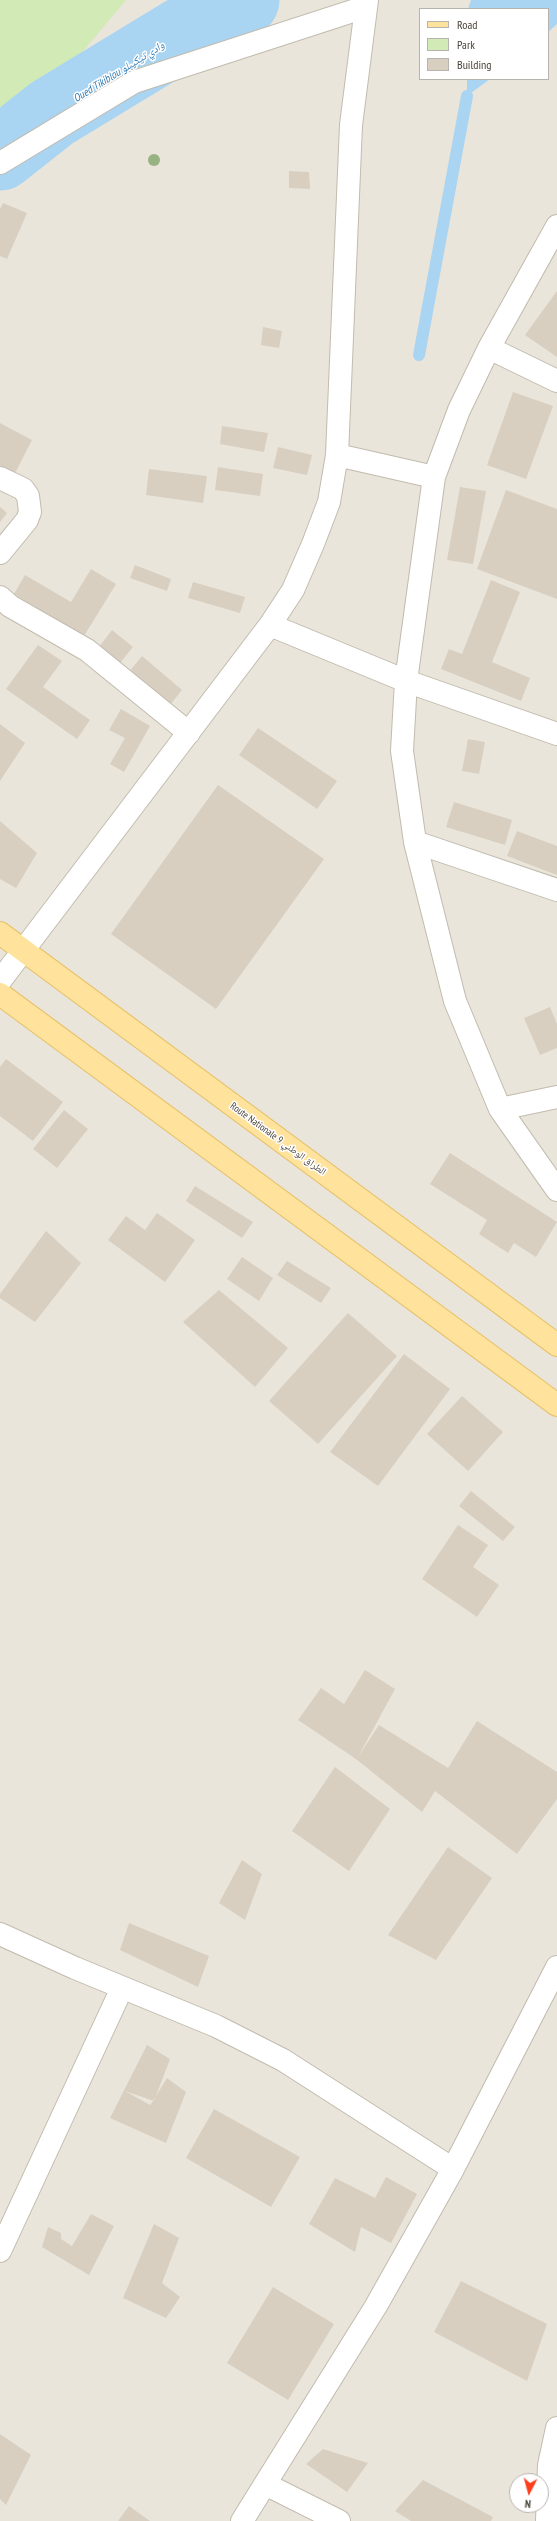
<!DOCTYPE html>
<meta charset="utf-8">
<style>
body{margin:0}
#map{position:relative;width:557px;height:2521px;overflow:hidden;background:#f6f3ec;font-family:"PT Sans Narrow",sans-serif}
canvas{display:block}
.legend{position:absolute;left:419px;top:8px;width:130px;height:72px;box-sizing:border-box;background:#fff;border:1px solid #b7b4b0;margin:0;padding:5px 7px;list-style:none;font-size:12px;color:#4b4439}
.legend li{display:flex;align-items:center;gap:8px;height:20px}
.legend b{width:20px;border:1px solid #b7b4b0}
.north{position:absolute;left:509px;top:2473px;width:40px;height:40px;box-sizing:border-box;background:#fff;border:1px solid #b7b4b0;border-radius:50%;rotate:186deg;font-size:11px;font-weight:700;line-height:16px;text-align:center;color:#4b4439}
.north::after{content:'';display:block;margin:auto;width:14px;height:18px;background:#fc3f1d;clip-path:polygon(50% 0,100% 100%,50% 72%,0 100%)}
</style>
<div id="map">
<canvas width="557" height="2521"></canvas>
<ul class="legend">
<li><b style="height:5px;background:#ffe39c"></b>Road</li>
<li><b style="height:11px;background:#d2eab5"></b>Park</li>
<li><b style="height:11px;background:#d8cfc1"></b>Building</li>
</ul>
<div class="north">N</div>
</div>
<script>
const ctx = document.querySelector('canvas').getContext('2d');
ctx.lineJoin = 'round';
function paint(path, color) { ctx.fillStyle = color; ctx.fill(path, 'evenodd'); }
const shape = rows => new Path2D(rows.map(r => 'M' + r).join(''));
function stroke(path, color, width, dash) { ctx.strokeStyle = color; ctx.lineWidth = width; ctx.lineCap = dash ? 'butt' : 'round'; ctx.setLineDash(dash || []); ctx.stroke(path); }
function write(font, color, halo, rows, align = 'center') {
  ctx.font = font + ' "PT Sans Narrow","Noto Naskh Arabic",sans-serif'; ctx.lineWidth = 3; ctx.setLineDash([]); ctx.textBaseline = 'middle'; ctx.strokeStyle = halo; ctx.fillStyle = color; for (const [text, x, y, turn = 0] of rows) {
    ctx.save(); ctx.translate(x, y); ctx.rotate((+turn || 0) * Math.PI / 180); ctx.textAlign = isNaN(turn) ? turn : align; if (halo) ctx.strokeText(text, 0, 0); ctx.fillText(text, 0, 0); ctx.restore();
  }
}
const residential = shape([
 [0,0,557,0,557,2521,0,2521],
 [420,9,548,9,548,79,420,79],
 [517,2481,541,2481,541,2505,517,2505]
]);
const green = shape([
 [0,0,126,0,69,68,0,124]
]);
const water = shape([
 [471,0,557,0,557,24,548,32,548,9,468,9],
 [467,79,490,79,467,96]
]);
const stream = shape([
 [419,355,467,96]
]);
const river = shape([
 [0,154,52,113,182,34,243,0]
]);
const building = shape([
 [289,171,309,172,310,189,289,188],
 [3,203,27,213,7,259,0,256,0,209],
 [557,291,557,357,525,335],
 [263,327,282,331,279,348,261,345],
 [513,392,553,406,526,479,487,465],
 [0,423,32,440,15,473,0,466],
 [222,426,268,433,264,452,220,444],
 [278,447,312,455,307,475,273,468],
 [218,467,263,474,260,496,215,490],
 [149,469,207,476,203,503,146,495],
 [460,487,486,491,473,564,447,560],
 [506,490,557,509,557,599,477,569],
 [0,507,7,513,0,522],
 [135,565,171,579,167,591,130,578],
 [91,569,116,584,84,636,14,594,25,575,71,602],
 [491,580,520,592,492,662,530,678,521,701,441,669,449,649,462,654],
 [193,582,245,597,240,613,188,598],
 [112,630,133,647,120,663,99,647],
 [38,645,62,661,43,687,90,720,77,739,6,689],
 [142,656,182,690,169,706,129,672],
 [121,709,150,726,124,772,110,764,125,738,109,730],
 [0,724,25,743,0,781],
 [258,728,337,781,317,809,239,755],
 [468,739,485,742,479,774,462,771],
 [218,785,324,859,216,1009,111,934],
 [454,802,512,820,505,845,446,827],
 [0,821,37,853,16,888,0,879],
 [517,831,557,846,557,875,507,856],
 [550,1007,557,1024,557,1048,540,1055,524,1018],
 [6,1059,63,1102,33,1141,0,1116,0,1067],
 [64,1110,88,1129,57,1168,33,1149],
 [450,1153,557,1222,536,1257,514,1243,508,1253,479,1234,487,1220,430,1184],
 [195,1186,253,1222,242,1238,186,1201],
 [157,1213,195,1240,165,1282,108,1240,126,1216,145,1230],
 [46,1231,81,1263,35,1322,0,1298,0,1294],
 [242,1257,273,1278,259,1301,227,1279],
 [287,1261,331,1288,321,1303,277,1275],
 [219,1290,288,1348,255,1387,183,1322],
 [348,1313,397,1356,318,1444,269,1401],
 [404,1354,450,1389,378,1486,330,1452],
 [462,1396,503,1432,468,1471,427,1434],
 [471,1491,515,1527,503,1541,459,1506],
 [458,1525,488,1545,473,1567,499,1585,477,1617,422,1579],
 [365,1670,395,1689,358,1757,379,1725,448,1768,477,1721,557,1772,557,1799,517,1854,435,1791,422,1812,356,1759,298,1720,321,1688,344,1704],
 [335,1767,390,1809,349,1871,292,1831],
 [448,1847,492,1878,436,1960,388,1935],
 [242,1860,262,1874,245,1920,219,1903],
 [129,1923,209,1956,198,1987,120,1950],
 [147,2045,170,2059,154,2101,125,2091,150,2105,153,2101,167,2078,186,2092,166,2143,110,2118],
 [214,2109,300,2157,271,2207,186,2158],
 [386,2177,417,2194,391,2243,361,2227,355,2252,309,2224,335,2178,375,2198],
 [91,2214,114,2226,89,2275,42,2247,48,2227,61,2233,61,2239,72,2246],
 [154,2224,179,2238,162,2283,180,2297,166,2318,123,2298],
 [461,2281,547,2324,527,2381,434,2332],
 [273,2287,334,2324,288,2400,227,2363],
 [0,2434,31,2455,6,2505,0,2499],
 [323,2449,368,2463,347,2492,306,2464],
 [423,2480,493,2517,491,2521,411,2521,395,2511],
 [129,2506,150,2521,118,2521]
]);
const minor = shape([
 [0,163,134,82,365,7],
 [557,226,489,348,459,410,434,477,406,681,402,751,415,842,455,1001,500,1109,557,1190],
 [489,348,557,381],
 [337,455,434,477],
 [0,478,23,489,28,496,30,512,27,520,0,553],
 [0,597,10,606,87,650,189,733],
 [270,625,406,681,557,734],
 [415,842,557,890],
 [0,981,270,625,293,590,313,544,329,502,337,455,351,125,367,0],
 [500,1109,557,1097],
 [0,1934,75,1968,216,2026,283,2060,453,2169],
 [0,2251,122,1988],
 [265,2484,339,2521],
 [242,2521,376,2306,453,2169,557,1967],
 [547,2521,549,2465,557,2428]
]);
const major = shape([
 [0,933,557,1345],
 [0,994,557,1405]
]);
const trees = [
 [154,160]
];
const streetNames = [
 ["Route Nationale الطراق الوطني 9",278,1139,36]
];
const waterNames = [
 ["Oued Tikiblou وادي تيكيبلو",119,72,-32]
];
paint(residential, '#eae5da');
paint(green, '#d2eab5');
paint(water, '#a9d4f2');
stroke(stream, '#a9d4f2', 12);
stroke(river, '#a9d4f2', 73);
paint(building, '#d8cfc1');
stroke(minor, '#c2bbae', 24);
stroke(major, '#e6c16a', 24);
stroke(minor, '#fff', 22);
stroke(major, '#ffe39c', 22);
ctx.fillStyle = '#97b381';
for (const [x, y] of trees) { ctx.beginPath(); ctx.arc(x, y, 6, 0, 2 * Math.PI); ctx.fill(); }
write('10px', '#4b4439', '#fff', streetNames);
write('italic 11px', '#2e7ab2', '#fff', waterNames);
</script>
